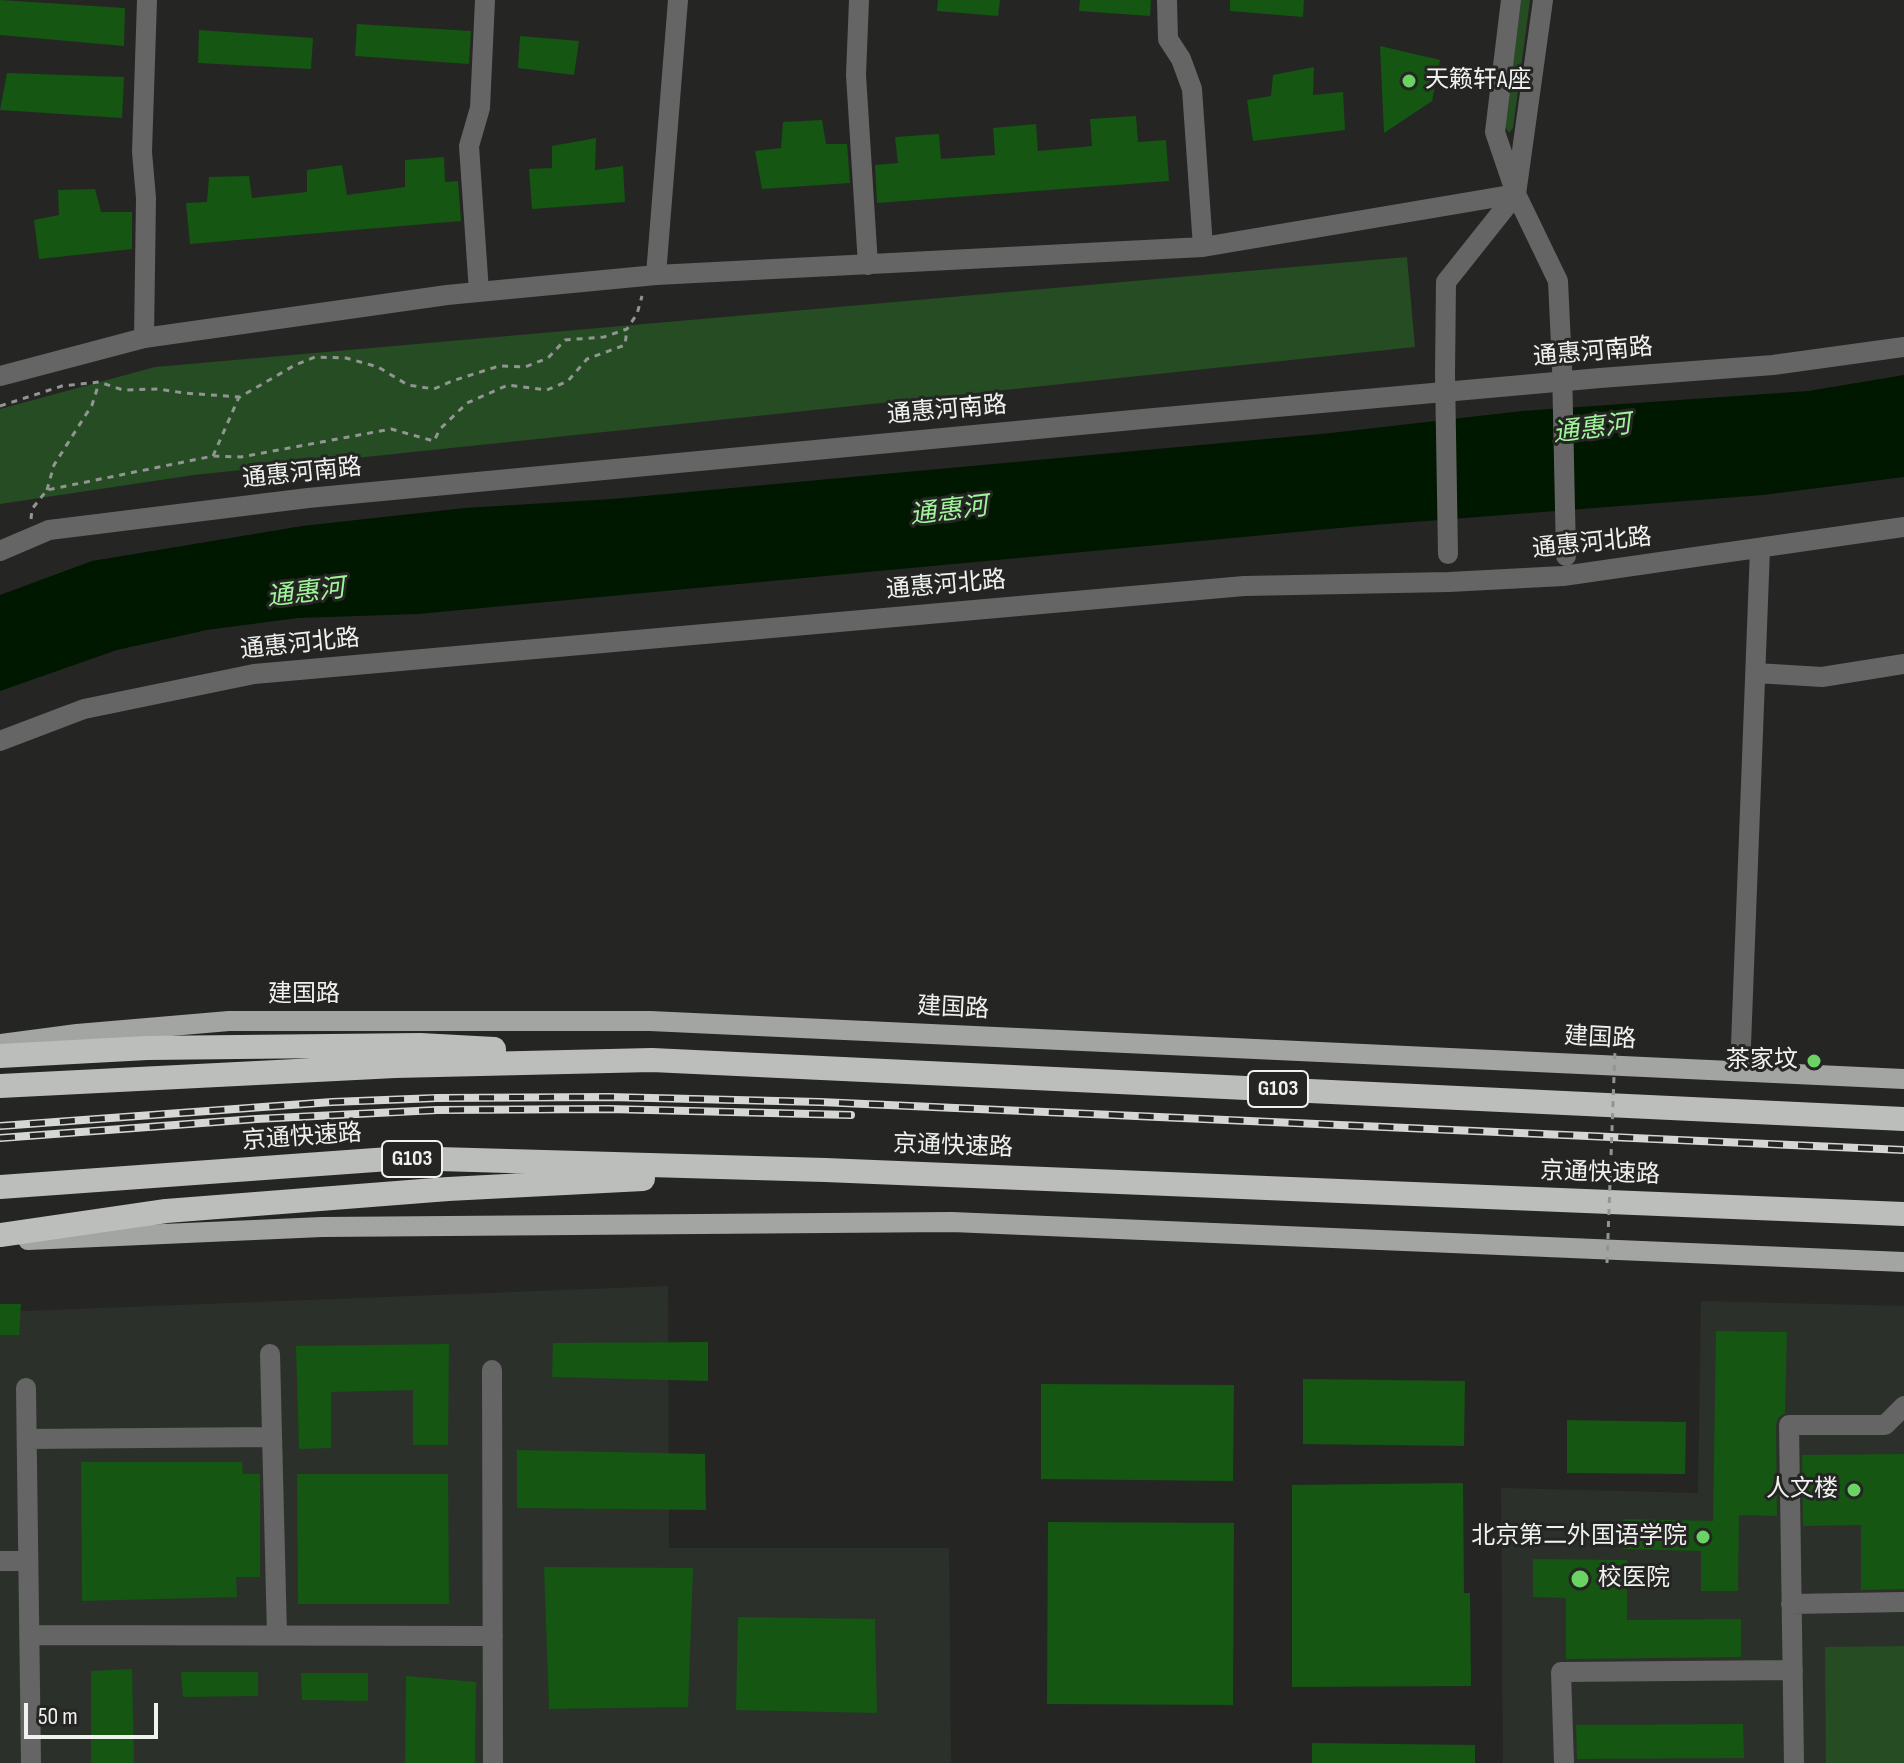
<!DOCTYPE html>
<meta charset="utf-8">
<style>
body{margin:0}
#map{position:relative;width:1904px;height:1763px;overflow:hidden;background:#252624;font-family:"Sofia Sans Condensed",sans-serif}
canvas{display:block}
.scale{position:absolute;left:24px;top:1703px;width:134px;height:36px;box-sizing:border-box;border:4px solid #f0f2f0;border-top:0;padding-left:10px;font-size:24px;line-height:28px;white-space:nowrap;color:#f0f2f0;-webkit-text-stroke:6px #252624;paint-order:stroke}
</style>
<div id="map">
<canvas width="1904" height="1763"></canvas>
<div class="scale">50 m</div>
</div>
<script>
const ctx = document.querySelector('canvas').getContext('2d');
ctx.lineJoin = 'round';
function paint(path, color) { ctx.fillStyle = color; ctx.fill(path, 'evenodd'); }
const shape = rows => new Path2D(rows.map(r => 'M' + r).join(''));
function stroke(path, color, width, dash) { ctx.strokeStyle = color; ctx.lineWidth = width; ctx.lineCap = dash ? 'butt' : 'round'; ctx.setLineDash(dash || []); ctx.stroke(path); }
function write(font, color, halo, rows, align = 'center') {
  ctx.font = font + ' "Sofia Sans Condensed","Noto Sans SC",sans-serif'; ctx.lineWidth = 6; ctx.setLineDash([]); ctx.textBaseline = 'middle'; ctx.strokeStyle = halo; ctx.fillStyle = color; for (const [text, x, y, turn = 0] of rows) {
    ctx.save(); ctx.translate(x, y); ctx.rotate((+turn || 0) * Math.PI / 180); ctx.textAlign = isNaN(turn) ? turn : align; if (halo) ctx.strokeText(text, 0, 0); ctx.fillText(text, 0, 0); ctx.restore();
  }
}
const built = shape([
 [668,1286,669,1548,949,1548,951,1763,0,1763,0,1312],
 [1701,1301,1904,1306,1904,1763,1503,1763,1501,1488,1698,1493]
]);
const green = shape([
 [1521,0,1530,0,1513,128,1509,133,1505,126],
 [1407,257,1415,347,194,475,0,504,0,409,155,367],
 [1904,1646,1904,1763,1826,1763,1825,1647]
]);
const water = shape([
 [1904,375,1904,477,1763,495,1361,526,418,614,298,618,207,630,117,650,0,691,0,595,92,561,302,526,465,508,612,499,1331,433,1522,411,1808,391]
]);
const building = shape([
 [0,0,125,8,124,46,0,35],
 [938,0,1000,0,998,16,937,11],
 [1080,0,1151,0,1150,16,1079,11],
 [1230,0,1304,0,1303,17,1230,11],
 [357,24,471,31,469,64,355,56],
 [199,30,313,38,311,69,198,63],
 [520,36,579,41,574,75,518,68],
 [1380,46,1440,60,1432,101,1384,133],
 [1314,67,1313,95,1343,92,1345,130,1253,141,1247,100,1271,96,1273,75],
 [7,73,124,77,122,118,0,110],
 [1136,116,1138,142,1166,140,1169,181,877,203,875,165,898,163,895,137,939,134,941,159,995,155,993,128,1036,124,1038,151,1092,146,1090,119],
 [822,120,826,144,847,144,850,183,762,189,755,151,781,148,783,122],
 [596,138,595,170,623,166,625,202,532,209,529,169,552,168,552,146],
 [444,157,445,182,458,181,461,221,190,244,186,203,207,202,209,177,249,176,252,198,307,192,307,170,342,165,347,195,405,187,405,160],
 [95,189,101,212,132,212,132,249,39,259,34,220,59,215,58,190],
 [0,1304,21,1304,19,1335,0,1335],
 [1716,1331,1787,1332,1785,1413,1778,1418,1776,1425,1777,1516,1739,1515,1738,1591,1701,1591,1701,1551,1623,1549,1623,1519,1713,1521],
 [708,1342,708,1381,552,1377,553,1343],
 [449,1344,448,1445,413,1445,413,1390,331,1392,331,1448,299,1449,296,1346],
 [1303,1379,1465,1381,1464,1446,1303,1444],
 [1041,1384,1234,1385,1233,1481,1041,1479],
 [1567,1420,1686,1422,1685,1474,1567,1473],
 [517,1450,705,1454,706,1510,517,1508],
 [1904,1454,1904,1589,1861,1590,1861,1525,1803,1526,1802,1455],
 [81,1462,242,1462,243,1474,260,1474,260,1577,236,1577,237,1597,82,1601],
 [297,1474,448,1474,449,1604,298,1604],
 [1463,1483,1464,1593,1470,1593,1471,1686,1292,1687,1292,1485],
 [1048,1522,1234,1523,1233,1705,1047,1704],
 [1533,1559,1627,1560,1627,1620,1741,1619,1741,1657,1566,1659,1566,1598,1533,1597],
 [544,1567,693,1568,688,1707,549,1709],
 [738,1617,875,1619,877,1713,736,1710],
 [132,1669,134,1763,91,1763,91,1671],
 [181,1672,258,1672,258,1696,183,1697],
 [301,1673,368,1673,368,1701,302,1700],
 [406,1676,476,1682,475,1763,405,1763],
 [1743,1724,1744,1758,1577,1759,1576,1725],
 [1312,1743,1475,1745,1475,1763,1312,1763]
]);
const path = shape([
 [0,406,62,386,99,382,123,390,158,389,184,393,240,397,295,365,315,357,346,358,378,367,408,385,434,389,452,381,499,366,525,367,548,358,565,340,604,337,627,329,637,314,642,296],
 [213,456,239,397],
 [47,490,54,465,92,405,99,383],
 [31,519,32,509,47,490,213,456,241,457,391,429,434,441,440,429,467,403,508,385,547,390,568,381,587,359,625,345,627,329]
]);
const minor = shape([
 [859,0,856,75,868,265],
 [1167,0,1168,39,1181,59,1192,89,1203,247],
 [1511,0,1495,132,1516,194,1558,281,1562,366],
 [656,275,678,0],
 [479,292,469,146,480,108,485,0],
 [144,338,146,198,142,152,147,0],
 [1445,374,1446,282,1516,194,1543,0],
 [0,376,144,338,447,295,656,275,1203,247,1516,194],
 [0,551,49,530,308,498,1143,419,1600,378,1773,365,1904,347],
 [1756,673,1822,677,1904,664],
 [0,741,84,709,254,674,1244,586,1449,582,1563,576,1904,527],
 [1740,1071,1760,549],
 [270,1354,277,1635],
 [492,1370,493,1763],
 [26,1388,31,1763],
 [27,1439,272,1437],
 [0,1561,28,1561],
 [1791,1604,1904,1602],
 [29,1635,493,1636],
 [1564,1763,1561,1672,1793,1670],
 [1794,1763,1789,1425,1885,1425,1904,1406]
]);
const major = shape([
 [0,1044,77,1034,229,1021,650,1021,1904,1079],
 [28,1240,322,1227,952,1222,1904,1262]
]);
const highway = shape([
 [0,1056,147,1048,420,1045,494,1049],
 [0,1086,395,1066,652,1060,1904,1119],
 [0,1187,403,1158,825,1170,1904,1214],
 [0,1235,166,1211,448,1189,643,1179]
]);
const rail = shape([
 [0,1126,332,1102,437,1098,609,1097,820,1102,1904,1150],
 [0,1138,256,1119,437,1110,609,1109,851,1115]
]);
const pathBridge = shape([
 [1607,1263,1615,1050]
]);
const minorBridge = shape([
 [1562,366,1566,556],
 [1445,374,1448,554]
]);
const markers = [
 [1409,81,8,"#6ad364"],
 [1814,1061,8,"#6ad364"],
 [1854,1490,8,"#6ad364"],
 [1703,1537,8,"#6ad364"],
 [1580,1579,10,"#6ad364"]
];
const shields = [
 [1278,1089,60],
 [412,1159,60]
];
const shieldNames = [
 ["G103",1278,1089],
 ["G103",412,1159]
];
const poiNames = [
 ["天籁轩A座",1425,81,"left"],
 ["茶家坟",1798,1061],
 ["人文楼",1838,1490],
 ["北京第二外国语学院",1687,1537],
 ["校医院",1598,1579,"left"]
];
const streetNames = [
 ["通惠河南路",1593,353,-5],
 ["通惠河南路",947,411,-5],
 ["通惠河南路",302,474,-6],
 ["通惠河北路",1592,544,-6],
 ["通惠河北路",946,586,-5],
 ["通惠河北路",300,645,-6],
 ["建国路",304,995],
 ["建国路",953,1009,3],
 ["建国路",1600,1039,3],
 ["京通快速路",302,1138,-4],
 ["京通快速路",953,1147,2],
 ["京通快速路",1600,1174,2]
];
const waterNames = [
 ["通惠河",1592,430,-7],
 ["通惠河",949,512,-7],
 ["通惠河",306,594,-7]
];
paint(built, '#2b312a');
paint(green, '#254c22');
paint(water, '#001700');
paint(building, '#145612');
stroke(path, '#939593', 3, [6, 6]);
stroke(minor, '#646564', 20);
stroke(major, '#a3a5a3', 20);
stroke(highway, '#bcbebc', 24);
stroke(rail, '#d5d7d5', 8);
stroke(rail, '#252624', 5, [15]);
stroke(pathBridge, '#939593', 3, [6, 6]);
stroke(minorBridge, '#646564', 20);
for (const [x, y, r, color] of markers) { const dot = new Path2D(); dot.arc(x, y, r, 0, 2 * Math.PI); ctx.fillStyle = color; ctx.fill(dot); stroke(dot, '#252624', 3); }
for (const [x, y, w] of shields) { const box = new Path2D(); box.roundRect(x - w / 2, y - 18, w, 36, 6); ctx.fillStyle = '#252624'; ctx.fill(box); stroke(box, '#f0f2f0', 2); }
write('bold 22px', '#f0f2f0', null, shieldNames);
write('24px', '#f0f2f0', '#252624', poiNames, 'right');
write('24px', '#f0f2f0', '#252624', streetNames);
write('italic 26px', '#a0f59a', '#252624', waterNames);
</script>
